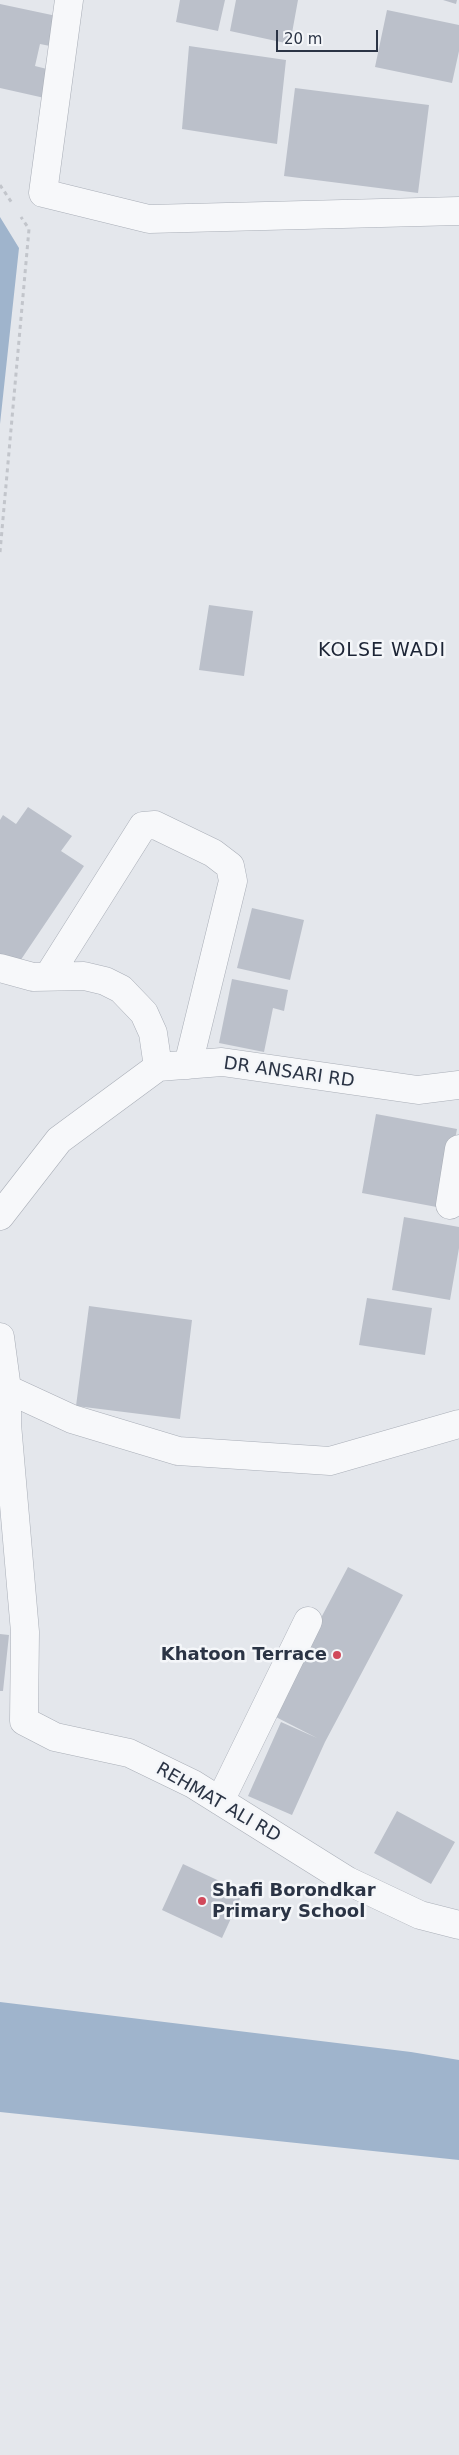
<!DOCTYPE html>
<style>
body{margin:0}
#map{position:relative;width:459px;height:2455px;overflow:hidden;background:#e4e7ec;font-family:"DejaVu Sans",sans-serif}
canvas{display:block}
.scale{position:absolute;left:276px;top:30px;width:102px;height:22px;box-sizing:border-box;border:2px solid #2b3445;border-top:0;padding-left:6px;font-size:15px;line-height:18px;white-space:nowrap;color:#2b3445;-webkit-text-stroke:4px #f4f6f9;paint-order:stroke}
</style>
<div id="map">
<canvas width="459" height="2455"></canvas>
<div class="scale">20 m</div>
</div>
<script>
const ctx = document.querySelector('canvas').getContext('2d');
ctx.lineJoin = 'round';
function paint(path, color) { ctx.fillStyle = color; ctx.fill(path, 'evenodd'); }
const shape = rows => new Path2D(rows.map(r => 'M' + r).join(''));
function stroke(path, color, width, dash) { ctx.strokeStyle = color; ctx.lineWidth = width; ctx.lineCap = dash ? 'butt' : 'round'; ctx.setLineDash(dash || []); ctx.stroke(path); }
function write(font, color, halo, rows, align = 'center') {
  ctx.font = font + ' "DejaVu Sans",sans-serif'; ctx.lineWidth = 5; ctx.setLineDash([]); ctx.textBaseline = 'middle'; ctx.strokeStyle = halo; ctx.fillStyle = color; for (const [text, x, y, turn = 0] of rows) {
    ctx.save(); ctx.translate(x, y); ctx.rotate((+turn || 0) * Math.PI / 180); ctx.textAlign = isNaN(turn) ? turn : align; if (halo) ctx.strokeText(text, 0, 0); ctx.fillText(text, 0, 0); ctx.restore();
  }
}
const water = shape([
 [0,217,19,248,0,424],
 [0,2002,411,2052,459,2060,459,2160,0,2112]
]);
const building = shape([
 [180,0,225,0,218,31,176,22],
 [236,0,298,0,290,44,230,31],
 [443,0,457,0,456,4],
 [0,4,66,18,60,48,40,44,35,66,55,71,49,99,0,88],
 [387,10,459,25,459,51,452,83,375,67],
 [189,46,286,60,277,144,182,129],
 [295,88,429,105,418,193,284,176],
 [209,605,253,611,244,676,199,670],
 [28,807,72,836,61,851,84,866,16,967,0,956,0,820,3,815,16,824],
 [252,908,304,920,290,980,237,968],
 [232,979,288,990,284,1011,273,1008,264,1052,219,1043],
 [376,1114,457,1129,442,1208,362,1193],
 [404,1217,459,1227,459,1248,450,1300,392,1290],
 [367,1298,432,1308,425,1355,359,1345],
 [89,1306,192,1320,180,1419,76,1406],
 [348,1567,403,1595,325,1742,292,1815,248,1796,281,1722,317,1738,270,1714],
 [0,1634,9,1635,3,1691,0,1691],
 [397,1811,455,1842,431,1884,374,1853],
 [183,1864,243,1892,222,1938,162,1910]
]);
const path = shape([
 [0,185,12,203],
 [0,552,29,229,21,217]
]);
const minor = shape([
 [69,0,43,193,149,219,459,211],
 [0,968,33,977,84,976,105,981,121,989,144,1013,153,1033,158,1067],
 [49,975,143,826,155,825,213,853,230,866,233,881,188,1065],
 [450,1205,459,1149],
 [0,1216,59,1140,158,1067,222,1062,418,1090,459,1085],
 [0,1337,7,1389,7,1424,25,1632,24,1721,55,1737,129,1753,193,1784,348,1881,420,1915,459,1925],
 [7,1389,72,1419,178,1451,330,1461,459,1424],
 [220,1801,308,1621]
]);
const markers = [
 [337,1655,5,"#d1495b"],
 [202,1901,5,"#d1495b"]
];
const streetNames = [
 ["DR ANSARI RD",289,1073,8],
 ["REHMAT ALI RD",218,1803,30]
];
const poiNames = [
 ["Khatoon Terrace",327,1655],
 ["Shafi Borondkar",212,1891,"left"],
 ["Primary School",212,1912,"left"]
];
const neighbourhoodNames = [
 ["KOLSE WADI",382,651]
];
paint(water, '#9fb4cc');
paint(building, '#bbc0ca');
stroke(minor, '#a9aeb7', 29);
stroke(path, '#c2c5cb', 3, [4, 4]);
stroke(minor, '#f7f8fa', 28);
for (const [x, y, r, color] of markers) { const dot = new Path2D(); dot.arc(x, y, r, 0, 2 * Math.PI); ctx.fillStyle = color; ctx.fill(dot); stroke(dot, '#f4f6f9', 2); }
write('18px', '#2b3445', '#f4f6f9', streetNames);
write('bold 18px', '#2b3445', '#f4f6f9', poiNames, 'right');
ctx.letterSpacing = '1px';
write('19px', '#1d2536', '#f4f6f9', neighbourhoodNames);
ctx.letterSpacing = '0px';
</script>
